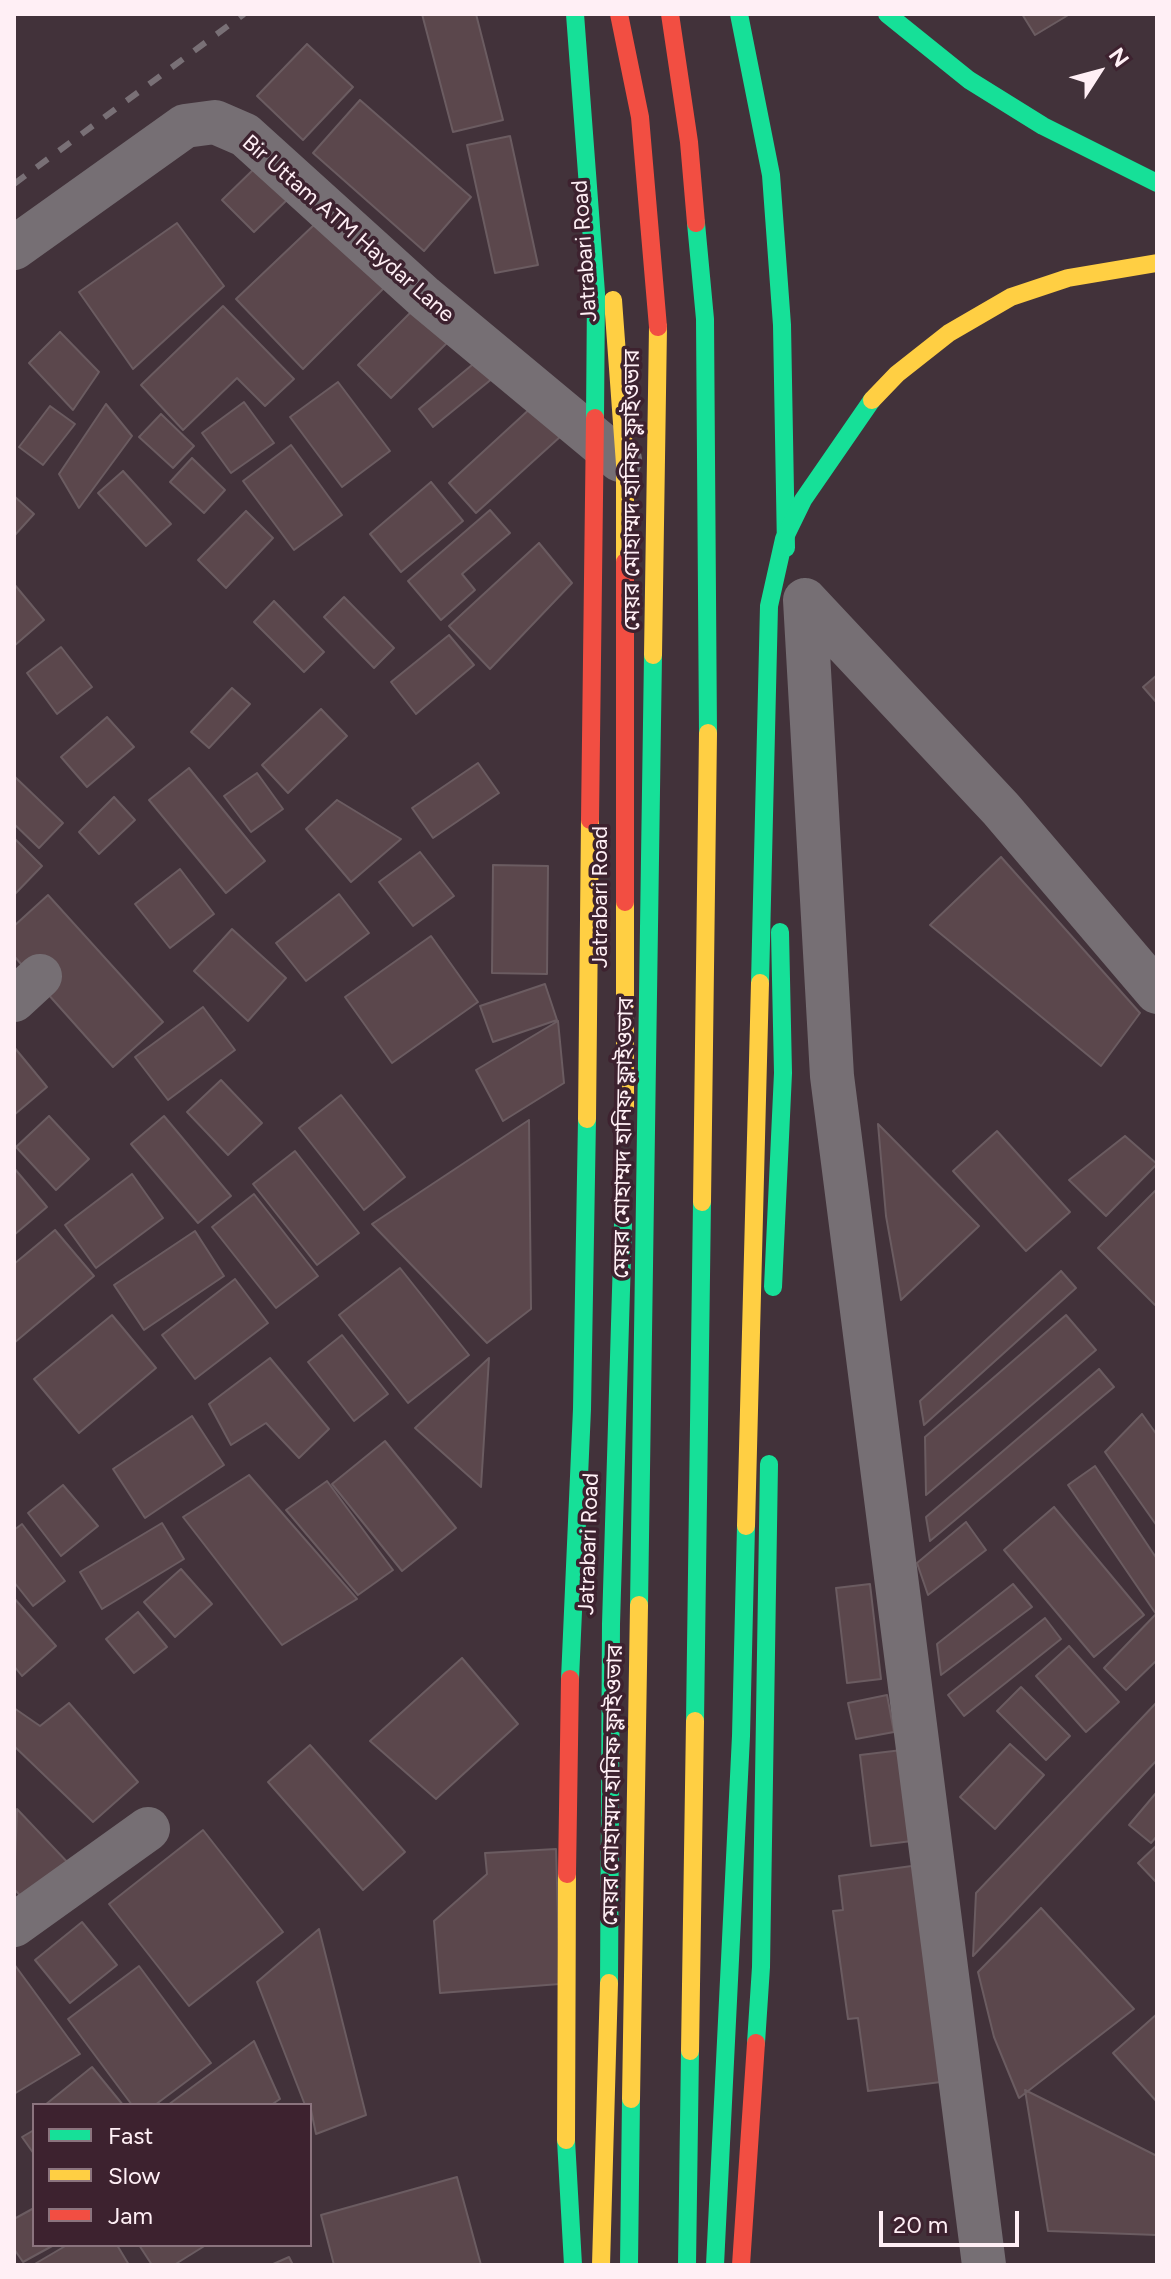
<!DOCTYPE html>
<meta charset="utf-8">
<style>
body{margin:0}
#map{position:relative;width:1171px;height:2279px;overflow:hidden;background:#42323a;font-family:Figtree,sans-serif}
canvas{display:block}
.frame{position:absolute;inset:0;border:16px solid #ffeff5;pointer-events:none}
.legend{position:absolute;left:32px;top:2103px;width:280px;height:144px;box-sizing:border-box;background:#3d222f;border:2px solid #8b747e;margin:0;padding:10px 14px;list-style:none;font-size:24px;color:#ffeff5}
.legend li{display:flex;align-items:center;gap:16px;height:40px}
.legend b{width:40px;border:2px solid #8b747e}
.north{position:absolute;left:1059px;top:32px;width:80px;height:80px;-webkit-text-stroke:6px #3d222f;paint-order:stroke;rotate:54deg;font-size:22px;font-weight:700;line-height:32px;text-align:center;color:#ffeff5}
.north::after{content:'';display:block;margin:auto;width:28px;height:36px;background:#ffeff5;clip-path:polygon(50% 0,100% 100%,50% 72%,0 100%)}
.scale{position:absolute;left:879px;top:2211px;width:140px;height:36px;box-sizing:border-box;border:4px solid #ffeff5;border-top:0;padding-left:10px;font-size:24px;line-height:28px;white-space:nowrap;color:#ffeff5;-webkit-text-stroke:6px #3d222f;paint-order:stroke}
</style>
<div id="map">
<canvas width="1171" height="2279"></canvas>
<div class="frame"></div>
<ul class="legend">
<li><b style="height:10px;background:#16e098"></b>Fast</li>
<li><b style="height:10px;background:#ffcf43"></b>Slow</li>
<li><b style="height:10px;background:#f24e42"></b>Jam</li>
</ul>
<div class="north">N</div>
<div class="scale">20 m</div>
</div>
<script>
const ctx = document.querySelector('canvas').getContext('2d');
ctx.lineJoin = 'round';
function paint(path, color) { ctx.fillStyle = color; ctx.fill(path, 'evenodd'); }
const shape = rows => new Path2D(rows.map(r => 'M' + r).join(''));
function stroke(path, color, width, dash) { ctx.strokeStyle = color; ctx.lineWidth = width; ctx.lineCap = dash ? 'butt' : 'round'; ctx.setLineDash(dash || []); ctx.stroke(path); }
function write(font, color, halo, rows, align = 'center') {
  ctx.font = font + ' Figtree,"Noto Sans Bengali",sans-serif'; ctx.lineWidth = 7; ctx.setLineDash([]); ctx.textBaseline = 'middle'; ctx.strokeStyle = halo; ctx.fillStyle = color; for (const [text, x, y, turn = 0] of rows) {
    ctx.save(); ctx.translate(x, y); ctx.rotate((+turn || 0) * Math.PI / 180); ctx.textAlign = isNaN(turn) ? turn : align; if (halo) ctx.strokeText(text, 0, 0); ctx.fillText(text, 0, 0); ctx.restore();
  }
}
const building = shape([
 [422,14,476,14,503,120,453,132,422,14],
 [1022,14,1070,14,1035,35,1022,14],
 [307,44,353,87,303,140,257,96,307,44],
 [360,100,471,197,424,251,313,153,360,100],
 [510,136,538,265,495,273,467,145,510,136],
 [257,166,289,198,254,232,222,200,257,166],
 [177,223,224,286,133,369,79,292,177,223],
 [315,224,388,284,303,369,236,299,315,224],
 [420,303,453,337,391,398,358,365,420,303],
 [223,306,294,379,265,406,237,378,183,430,141,385,223,306],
 [60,332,99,372,73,410,29,363,60,332],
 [478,360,493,378,433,427,419,409,478,360],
 [338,382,390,451,342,487,290,417,338,382],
 [244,402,274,443,231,473,202,433,244,402],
 [106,404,132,436,79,508,59,474,106,404],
 [50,406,75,424,43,465,19,447,50,406],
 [533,406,561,436,476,513,449,483,533,406],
 [161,414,194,446,173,468,139,437,161,414],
 [291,445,342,515,294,550,243,481,291,445],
 [192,458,225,490,204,513,170,482,192,458],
 [123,471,171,524,146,546,98,493,123,471],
 [431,482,463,521,401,572,370,534,431,482],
 [14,496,34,514,14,536,14,496],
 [490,510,510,533,462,574,475,590,441,620,408,581,490,510],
 [246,511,273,538,226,588,198,560,246,511],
 [539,543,572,583,490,669,449,626,539,543],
 [14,584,44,620,14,646,14,584],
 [344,597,394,648,374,668,324,617,344,597],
 [274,601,324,652,304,672,254,622,274,601],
 [449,635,474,665,416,714,391,682,449,635],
 [61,647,92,687,57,714,27,673,61,647],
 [1157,675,1157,703,1143,687,1157,675],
 [232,688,250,704,209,748,191,732,232,688],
 [321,709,347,736,288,793,262,765,321,709],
 [107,717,134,747,87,787,61,757,107,717],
 [478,763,499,793,433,838,412,808,478,763],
 [189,768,265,861,226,893,149,800,189,768],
 [257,773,283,809,251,832,224,796,257,773],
 [14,776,63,823,39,848,14,824,14,776],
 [114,797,135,820,99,854,79,832,114,797],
 [337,800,401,839,351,882,306,829,337,800],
 [14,838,42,866,14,895,14,838],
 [420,852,454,896,413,926,379,882,420,852],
 [1001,857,1140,1013,1101,1066,930,925,1001,857],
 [493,865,548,866,547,974,492,973,493,865],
 [180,869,214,914,170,948,135,904,180,869],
 [339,894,369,933,306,981,276,943,339,894],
 [48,895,163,1022,113,1067,14,956,14,926,48,895],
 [232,929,286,978,248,1021,194,971,232,929],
 [431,936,478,1002,392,1063,345,997,431,936],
 [545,984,557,1020,493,1042,480,1006,545,984],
 [203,1007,235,1050,168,1100,135,1057,203,1007],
 [558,1021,564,1083,503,1121,476,1070,558,1021],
 [14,1047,47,1087,14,1115,14,1047],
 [221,1080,262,1123,228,1155,187,1112,221,1080],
 [341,1095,405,1177,364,1210,299,1128,341,1095],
 [49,1116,89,1159,56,1190,16,1147,49,1116],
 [164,1116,231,1196,198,1223,131,1144,164,1116],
 [529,1120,531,1309,487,1343,372,1224,529,1120],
 [878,1124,979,1226,901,1300,886,1216,878,1124],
 [997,1131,1070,1212,1026,1251,953,1171,997,1131],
 [1125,1136,1157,1164,1106,1216,1069,1180,1125,1136],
 [295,1151,359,1233,317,1265,253,1184,295,1151],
 [14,1168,47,1207,14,1235,14,1168],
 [132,1174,163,1218,96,1268,65,1225,132,1174],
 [1157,1189,1157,1302,1155,1305,1098,1248,1157,1189],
 [254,1194,318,1276,276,1308,212,1227,254,1194],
 [55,1230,94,1276,14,1343,14,1264,55,1230],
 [195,1231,224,1276,144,1330,114,1285,195,1231],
 [400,1268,469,1355,408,1403,339,1315,400,1268],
 [1061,1271,1076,1288,924,1425,920,1401,1061,1271],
 [235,1279,268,1323,195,1379,162,1335,235,1279],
 [112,1315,156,1368,79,1433,34,1379,112,1315],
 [1066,1315,1096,1350,926,1495,925,1437,1066,1315],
 [342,1335,388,1394,354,1421,308,1362,342,1335],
 [270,1358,329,1429,299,1458,266,1423,231,1445,209,1404,270,1358],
 [489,1358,481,1487,415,1428,489,1358],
 [1099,1369,1114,1387,930,1541,926,1517,1099,1369],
 [1142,1414,1157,1435,1157,1526,1105,1452,1142,1414],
 [192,1416,224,1465,145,1518,113,1469,192,1416],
 [385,1441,456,1528,402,1571,332,1484,385,1441],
 [1095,1466,1157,1559,1157,1660,1126,1690,1104,1668,1156,1614,1068,1485,1095,1466],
 [249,1475,357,1599,282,1645,183,1517,249,1475],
 [327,1481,393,1570,358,1595,286,1510,327,1481],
 [63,1485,98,1526,61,1556,28,1513,63,1485],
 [1054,1507,1144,1615,1094,1657,1004,1550,1054,1507],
 [966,1522,986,1550,928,1595,917,1563,966,1522],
 [162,1523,184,1559,102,1609,80,1572,162,1523],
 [22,1524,65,1581,33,1606,14,1582,14,1530,22,1524],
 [181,1569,212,1604,175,1637,144,1602,181,1569],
 [870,1584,881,1679,847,1683,836,1588,870,1584],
 [1013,1584,1032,1607,941,1675,937,1644,1013,1584],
 [14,1598,56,1646,22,1676,14,1666,14,1598],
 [138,1612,167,1647,134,1673,106,1639,138,1612],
 [1045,1618,1061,1639,964,1716,948,1695,1045,1618],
 [1069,1646,1119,1702,1086,1732,1036,1676,1069,1646],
 [462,1658,518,1724,436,1799,370,1741,462,1658],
 [1021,1687,1070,1736,1046,1760,997,1711,1021,1687],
 [887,1695,894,1732,856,1739,848,1703,887,1695],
 [1157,1702,1157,1760,973,1956,976,1893,1157,1702],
 [69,1703,138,1782,93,1822,14,1746,14,1708,40,1726,69,1703],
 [1010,1744,1044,1775,995,1829,960,1797,1010,1744],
 [310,1745,405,1852,363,1890,268,1782,310,1745],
 [902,1750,912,1841,871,1846,860,1755,902,1750],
 [1156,1793,1157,1836,1151,1843,1129,1825,1156,1793],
 [17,1809,90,1886,47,1924,14,1889,17,1809],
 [203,1830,283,1932,189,2006,109,1904,203,1830],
 [1157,1845,1157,1883,1138,1863,1157,1845],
 [556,1849,560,1984,440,1993,434,1921,487,1874,485,1853,556,1849],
 [919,1865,949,2081,868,2091,858,2018,848,2019,833,1911,843,1910,839,1876,919,1865],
 [1041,1908,1134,2009,1019,2098,994,2037,978,1972,1041,1908],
 [82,1922,117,1965,70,2003,35,1960,82,1922],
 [319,1929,366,2115,316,2134,310,2105,305,2105,257,1982,319,1929],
 [14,1964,80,2054,14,2094,14,1964],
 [139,1966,211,2063,155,2105,132,2105,68,2019,139,1966],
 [1157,2014,1157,2102,1113,2053,1157,2014],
 [254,2041,280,2099,271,2105,168,2105,254,2041],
 [92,2067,123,2105,45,2105,92,2067],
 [1025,2090,1157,2156,1157,2235,1048,2231,1025,2090],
 [34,2130,34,2154,22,2137,34,2130],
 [457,2177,481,2265,334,2265,321,2215,457,2177],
 [34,2208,34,2245,54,2245,23,2262,14,2249,14,2219,34,2208],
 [67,2245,117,2245,129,2265,33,2265,67,2245],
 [139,2245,206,2245,174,2265,152,2265,139,2245],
 [289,2257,293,2265,271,2265,289,2257]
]);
const street = shape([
 [14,248,185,126,215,122,245,135,424,297,620,460],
 [805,600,832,1076,984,2265],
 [805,600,1001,809,1157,992],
 [14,1000,40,976],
 [14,1925,148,1829]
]);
const fast = shape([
 [739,14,771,175,782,325,786,548],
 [887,14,969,80,1043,126,1157,183],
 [696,223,705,319,708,733],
 [773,1287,783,1073,780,932],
 [639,1605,653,655],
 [695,1721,702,1202],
 [609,1983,611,1624,623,1224],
 [756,2043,761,1967,769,1464],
 [566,2140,573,2265],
 [629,2265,631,2099],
 [687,2265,690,2051]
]);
const slow = shape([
 [613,300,625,464,625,562],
 [653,655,658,327],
 [625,902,625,1107],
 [702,1202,708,733],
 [690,2051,695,1721],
 [631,2099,639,1605],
 [601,2265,609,1983]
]);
const jam = shape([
 [619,14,640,117,658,327],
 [670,14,689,142,696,223],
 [625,562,625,902],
 [741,2265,756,2043]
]);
const rail = shape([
 [14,184,244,14]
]);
const fastBridge = shape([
 [575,14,596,293,595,418],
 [760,983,769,606,784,539,803,500,872,400],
 [570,1679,582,1409,587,1119],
 [715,2265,741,1736,746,1526]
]);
const slowBridge = shape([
 [872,400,897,374,949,333,1011,297,1068,278,1157,263],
 [587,1119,590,820],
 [746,1526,760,983],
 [566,2140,567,1874]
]);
const jamBridge = shape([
 [590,820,595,418],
 [567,1874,570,1679]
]);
const streetNames = [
 ["Bir Uttam ATM Haydar Lane",348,229,41],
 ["Jatrabari Road",585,251,-94],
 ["মেয়র মোহাম্মদ হানিফ ফ্লাইওভার",633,490,-90],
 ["Jatrabari Road",601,897,-90],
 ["মেয়র মোহাম্মদ হানিফ ফ্লাইওভার",624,1138,-89],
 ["Jatrabari Road",589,1544,-88],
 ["মেয়র মোহাম্মদ হানিফ ফ্লাইওভার",613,1785,-89]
];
paint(building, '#5b474c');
stroke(building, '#6b5c61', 2);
stroke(street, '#766f74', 44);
stroke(fast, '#16e098', 18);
stroke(slow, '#ffcf43', 18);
stroke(jam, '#f24e42', 18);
stroke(rail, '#797076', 6, [14, 14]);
stroke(fastBridge, '#16e098', 18);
stroke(slowBridge, '#ffcf43', 18);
stroke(jamBridge, '#f24e42', 18);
write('22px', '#ffeff5', '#3d222f', streetNames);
</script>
